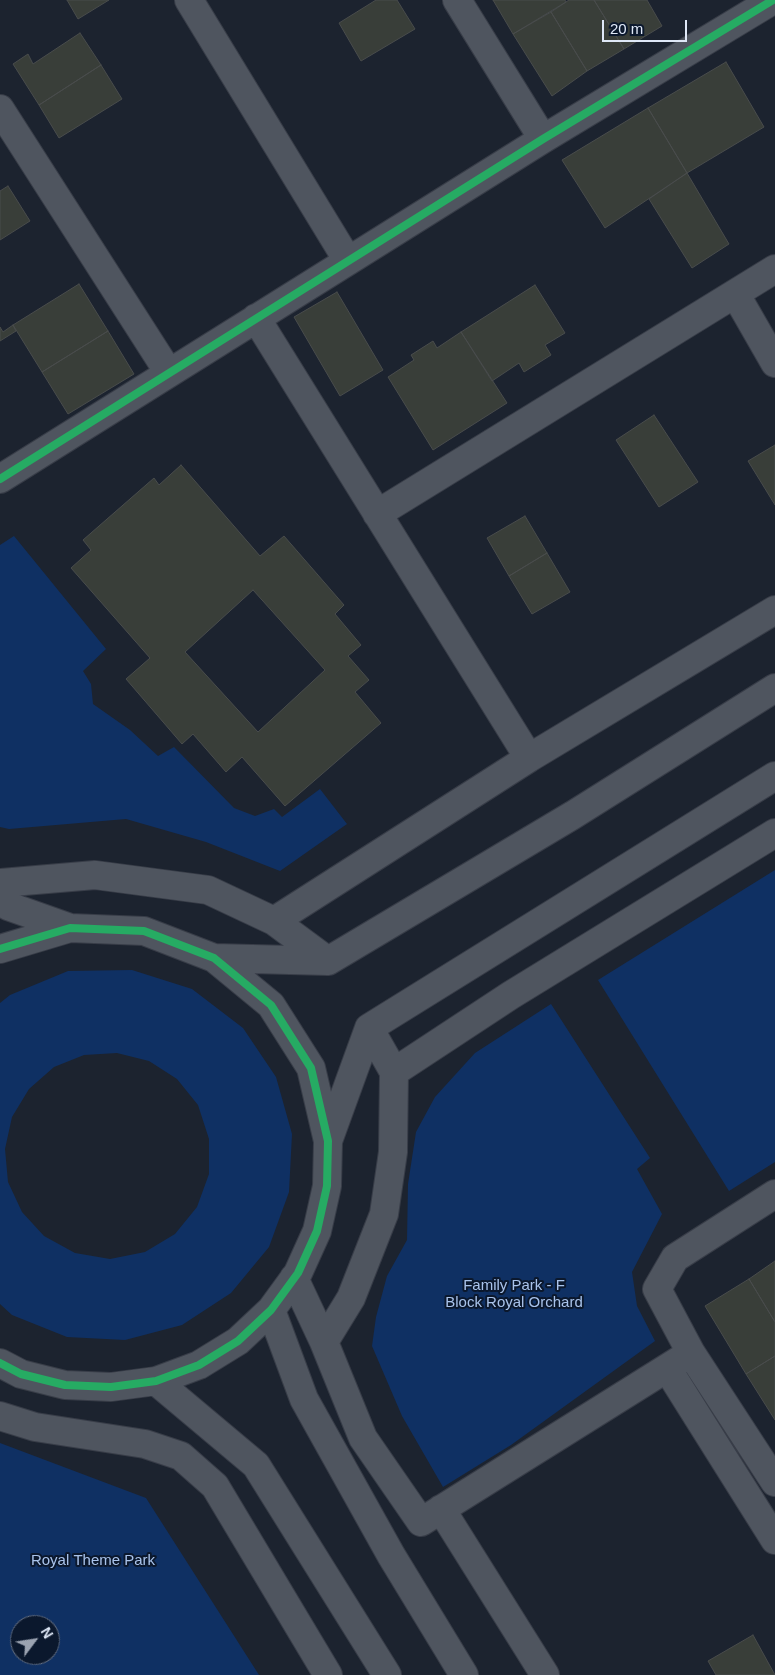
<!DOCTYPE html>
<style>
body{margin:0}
#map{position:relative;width:775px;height:1675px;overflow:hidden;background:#1c232f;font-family:Arial,sans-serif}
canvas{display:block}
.north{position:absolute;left:10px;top:1615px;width:50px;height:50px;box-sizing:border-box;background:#0b182d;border:1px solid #606b7e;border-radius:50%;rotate:59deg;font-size:14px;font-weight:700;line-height:20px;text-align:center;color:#dfe8f7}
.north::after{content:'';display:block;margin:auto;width:18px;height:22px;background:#9ba3b1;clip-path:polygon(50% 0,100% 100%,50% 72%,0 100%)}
.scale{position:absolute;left:602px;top:20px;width:85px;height:22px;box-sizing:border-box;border:2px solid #dfe8f7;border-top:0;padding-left:6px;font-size:15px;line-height:18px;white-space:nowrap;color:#dfe8f7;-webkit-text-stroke:4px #0b182d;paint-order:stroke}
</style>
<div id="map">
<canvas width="775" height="1675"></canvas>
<div class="north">N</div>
<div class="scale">20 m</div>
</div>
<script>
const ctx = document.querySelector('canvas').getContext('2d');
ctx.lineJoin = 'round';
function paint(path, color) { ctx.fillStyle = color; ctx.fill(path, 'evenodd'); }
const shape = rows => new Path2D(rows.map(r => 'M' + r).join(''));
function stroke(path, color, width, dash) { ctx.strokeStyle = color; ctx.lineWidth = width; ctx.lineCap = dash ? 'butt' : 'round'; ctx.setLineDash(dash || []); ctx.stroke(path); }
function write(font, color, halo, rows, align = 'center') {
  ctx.font = font + ' Arial,sans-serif'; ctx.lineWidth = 4; ctx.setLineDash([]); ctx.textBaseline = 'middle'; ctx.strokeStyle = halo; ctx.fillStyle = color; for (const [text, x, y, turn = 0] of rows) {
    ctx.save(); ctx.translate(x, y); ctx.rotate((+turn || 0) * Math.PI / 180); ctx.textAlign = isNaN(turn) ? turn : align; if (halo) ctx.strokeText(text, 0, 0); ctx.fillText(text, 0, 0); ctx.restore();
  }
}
const green = shape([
 [14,536,106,649,83,671,91,684,93,704,130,730,158,756,174,747,234,808,255,816,274,809,282,817,320,789,347,824,280,871,206,842,126,819,9,829,0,827,0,545],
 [775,870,775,1162,729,1191,598,980],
 [132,970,192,989,243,1028,276,1077,292,1134,289,1192,269,1247,231,1293,182,1325,125,1340,67,1337,12,1315,0,1304,0,1003,10,995,68,971],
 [117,1053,149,1061,177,1079,198,1105,209,1139,209,1174,197,1207,175,1234,145,1252,110,1259,75,1253,44,1236,22,1212,8,1182,5,1149,12,1117,29,1089,54,1067,84,1055],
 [551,1004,650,1158,637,1169,662,1214,632,1272,637,1306,655,1341,511,1445,443,1487,402,1416,372,1346,376,1317,387,1276,407,1240,408,1184,416,1132,435,1097,475,1053],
 [0,1443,146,1498,259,1675,0,1675],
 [20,1625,50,1625,50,1655,20,1655]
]);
const building = shape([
 [67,0,109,0,78,19,67,0],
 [376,0,397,0,415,29,361,61,339,23,376,0],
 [493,0,565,0,566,2,513,34,493,0],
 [569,0,594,0,624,49,587,71,551,12,569,0],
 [594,0,647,0,662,26,624,49,594,0],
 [551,12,587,71,552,96,513,34,551,12],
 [80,33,101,65,39,105,13,64,28,54,33,64,80,33],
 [726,62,764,127,687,173,648,108,726,62],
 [101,65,122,99,59,138,39,105,101,65],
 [648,108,687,173,605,228,562,160,648,108],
 [687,173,729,244,692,268,649,199,687,173],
 [8,186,30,221,0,240,0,191,8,186],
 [79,284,108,331,42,372,13,325,79,284],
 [535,285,565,333,545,345,551,355,524,372,519,363,492,381,461,332,535,285],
 [337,292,383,370,340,396,294,317,337,292],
 [13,325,16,331,0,341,0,327,3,332,13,325],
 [108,331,134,374,68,414,42,372,108,331],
 [461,332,507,403,433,450,388,377,414,360,411,355,433,341,437,348,461,332],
 [654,415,698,482,659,507,616,440,654,415],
 [775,445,775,505,748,461,775,445],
 [181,465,260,556,284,536,344,605,335,614,361,645,348,656,369,680,355,692,381,723,285,806,242,757,226,772,193,734,182,744,126,679,150,658,71,568,91,550,83,540,154,478,159,485,181,465],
 [253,590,325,670,258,732,185,652,253,590],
 [525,516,547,553,509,576,487,538,525,516],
 [547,553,570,592,532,614,509,576,547,553],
 [775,1261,775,1322,749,1279,775,1261],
 [749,1279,775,1322,775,1356,746,1374,705,1306,749,1279],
 [775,1356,775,1420,746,1374,775,1356],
 [753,1635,775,1675,716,1675,708,1661,753,1635]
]);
const street = shape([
 [189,0,348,261],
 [457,0,543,139],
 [0,109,169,373],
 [736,295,775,363],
 [256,318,529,758],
 [0,479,543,139,773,0],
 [377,514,775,269],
 [0,883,95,875,208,890,274,921,529,758,775,610],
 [0,901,8,906,70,928],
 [274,921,328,961],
 [0,949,70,928,144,931,214,958,271,1005,311,1068,328,1141,327,1186,317,1231,298,1273,271,1310,238,1341,199,1365,156,1381,111,1387,65,1385,21,1374,0,1363],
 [214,958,328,961,573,815,775,688],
 [369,1028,394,1072],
 [328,1141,369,1028,775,776],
 [775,1194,675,1258,657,1289,691,1353,775,1482],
 [294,1278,324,1342,363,1438,421,1522,691,1353],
 [271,1310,304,1399,391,1555,464,1675],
 [324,1342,351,1298,384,1214,393,1152,394,1072,511,995,775,833],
 [667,1368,775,1540],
 [156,1381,256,1465,387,1675],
 [0,1416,35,1427,145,1444,181,1456,215,1486,328,1675],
 [441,1509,545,1675]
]);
const cycleway = shape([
 [0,479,543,139,773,0],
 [0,949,70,928,144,931,214,958,271,1005,311,1068,328,1141,327,1186,317,1231,298,1273,271,1310,238,1341,199,1365,156,1381,111,1387,65,1385,21,1374,0,1363]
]);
const parkNames = [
 ["Family Park - F",514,1286],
 ["Block Royal Orchard",514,1303],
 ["Royal Theme Park",93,1561]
];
paint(green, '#0f3063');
paint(building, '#393e39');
stroke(building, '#494c4c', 1);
stroke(street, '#383d48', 30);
stroke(street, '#4f555f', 28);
stroke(cycleway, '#26ab63', 8);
write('15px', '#a9c3eb', '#0b182d', parkNames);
</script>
